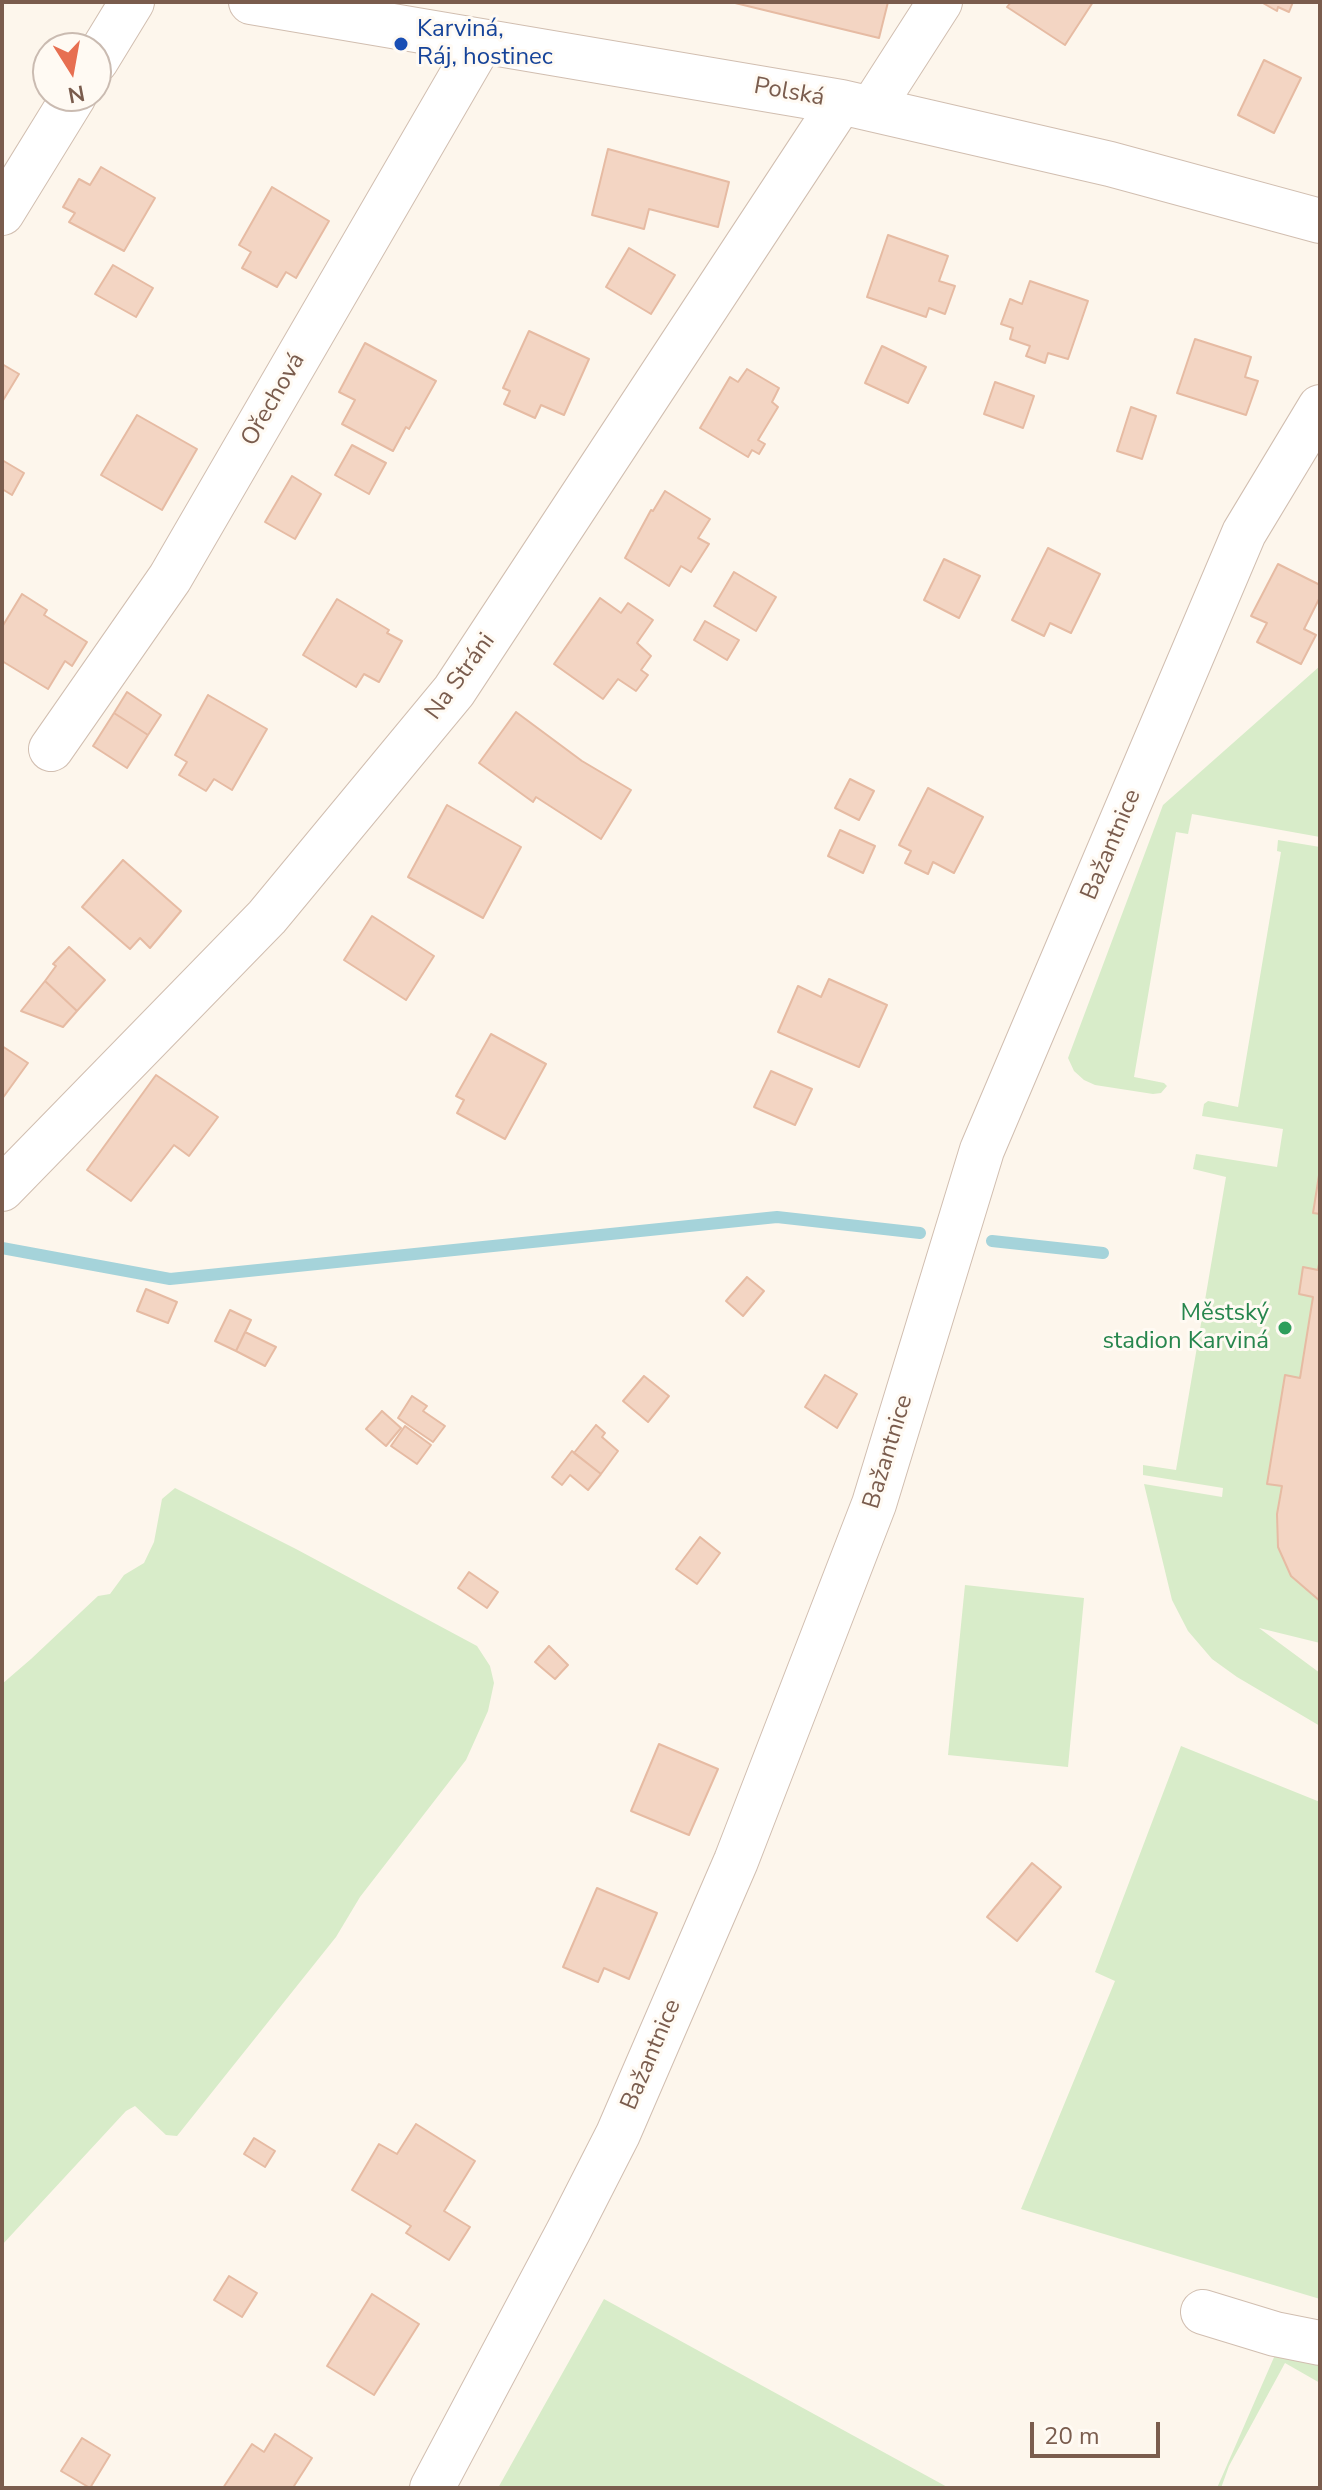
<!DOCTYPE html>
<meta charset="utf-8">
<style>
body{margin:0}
#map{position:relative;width:1322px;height:2490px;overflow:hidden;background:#fdf6ec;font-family:"Nunito Sans",sans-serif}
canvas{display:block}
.frame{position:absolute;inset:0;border:4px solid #7a5c4d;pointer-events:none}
.north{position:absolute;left:32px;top:32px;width:80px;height:80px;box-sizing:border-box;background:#fffaf3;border:2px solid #cabbb1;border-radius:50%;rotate:169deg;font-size:22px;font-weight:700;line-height:32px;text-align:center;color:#7a5c4d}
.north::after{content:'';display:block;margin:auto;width:28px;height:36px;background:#e76f51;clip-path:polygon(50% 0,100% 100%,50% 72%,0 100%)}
.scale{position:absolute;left:1030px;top:2422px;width:130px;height:36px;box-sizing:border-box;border:4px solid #7a5c4d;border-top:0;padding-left:10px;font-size:24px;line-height:28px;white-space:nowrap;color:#7a5c4d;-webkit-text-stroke:6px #fffaf3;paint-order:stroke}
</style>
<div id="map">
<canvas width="1322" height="2490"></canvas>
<div class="frame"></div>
<div class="north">N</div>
<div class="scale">20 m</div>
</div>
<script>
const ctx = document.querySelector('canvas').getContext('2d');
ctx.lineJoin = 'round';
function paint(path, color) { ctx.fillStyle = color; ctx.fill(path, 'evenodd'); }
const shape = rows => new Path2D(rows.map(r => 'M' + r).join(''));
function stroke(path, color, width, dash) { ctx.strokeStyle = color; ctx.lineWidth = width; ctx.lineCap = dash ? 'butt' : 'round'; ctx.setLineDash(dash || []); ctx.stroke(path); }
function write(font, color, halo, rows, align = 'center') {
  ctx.font = font + ' "Nunito Sans",sans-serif'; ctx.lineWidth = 6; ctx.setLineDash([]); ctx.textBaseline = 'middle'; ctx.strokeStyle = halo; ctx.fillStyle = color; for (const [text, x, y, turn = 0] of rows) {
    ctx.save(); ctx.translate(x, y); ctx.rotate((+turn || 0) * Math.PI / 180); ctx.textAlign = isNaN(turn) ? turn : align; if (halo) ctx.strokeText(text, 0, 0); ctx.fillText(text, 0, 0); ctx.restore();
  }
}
const green = shape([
 [1320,666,1320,837,1192,814,1188,834,1176,832,1134,1077,1164,1083,1167,1086,1161,1093,1153,1094,1095,1085,1084,1080,1074,1071,1068,1058,1163,805],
 [1278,840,1320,847,1320,1643,1259,1628,1320,1673,1320,1726,1237,1677,1212,1659,1188,1631,1172,1600,1144,1484,1222,1497,1223,1488,1143,1475,1143,1465,1176,1470,1226,1177,1193,1169,1196,1154,1277,1167,1283,1129,1202,1116,1204,1104,1208,1101,1238,1107,1281,852,1277,851],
 [175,1488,296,1549,477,1646,490,1666,494,1683,488,1711,466,1760,360,1897,336,1937,177,2136,166,2135,135,2106,126,2111,2,2245,2,1684,31,1659,98,1596,110,1594,124,1575,144,1563,154,1542,162,1499],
 [965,1585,1084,1598,1068,1767,948,1755],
 [1181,1746,1320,1802,1320,2299,1021,2209,1115,1981,1095,1972],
 [604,2299,949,2488,498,2488],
 [1275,2355,1320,2363,1320,2383,1285,2363,1229,2466,1221,2488,1217,2488]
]);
const stream = shape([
 [992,1241,1103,1253],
 [2,1248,170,1279,777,1217,920,1233]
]);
const building = shape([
 [731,2,888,2,879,38,731,2],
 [1011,2,1093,2,1065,45,1007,7,1011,2],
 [1261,2,1293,2,1289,12,1278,7,1277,11,1261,2],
 [1264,60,1301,78,1274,133,1238,115,1264,60],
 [608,149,729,182,718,227,649,209,644,229,592,215,608,149],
 [101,167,155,198,124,251,69,222,75,213,63,207,79,179,90,185,101,167],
 [272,187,329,221,296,278,286,272,277,287,242,268,251,252,239,245,272,187],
 [888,235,948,256,939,281,955,286,945,314,929,308,926,317,867,297,888,235],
 [629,248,675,275,651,314,606,287,629,248],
 [113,265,153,288,136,317,95,294,113,265],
 [1030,281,1088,301,1068,359,1048,353,1045,363,1026,356,1030,346,1010,339,1013,328,1001,324,1010,299,1022,304,1030,281],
 [529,331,589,359,564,415,541,405,535,418,504,404,510,391,503,388,529,331],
 [1195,339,1251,357,1245,377,1258,381,1246,415,1177,393,1195,339],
 [365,343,436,381,409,429,406,427,393,451,342,424,355,400,339,392,365,343],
 [882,346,926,367,908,403,865,383,882,346],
 [2,364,19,374,2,402,2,364],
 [747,369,779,388,772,402,778,407,758,440,765,444,759,454,752,450,748,457,700,428,730,377,738,382,747,369],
 [995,382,1034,396,1023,428,984,414,995,382],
 [1131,407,1156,416,1142,459,1117,451,1131,407],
 [137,415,197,449,162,510,101,475,137,415],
 [352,445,386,463,369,494,335,475,352,445],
 [2,460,24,473,12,495,2,489,2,460],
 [292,476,321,494,295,539,265,522,292,476],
 [665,491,710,519,698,538,709,544,691,572,681,566,669,586,625,558,651,510,653,511,665,491],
 [1048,548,1100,574,1071,633,1050,623,1044,636,1012,620,1048,548],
 [944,559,980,576,959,618,924,600,944,559],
 [1278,564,1320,585,1320,597,1304,629,1316,635,1301,664,1257,642,1267,623,1251,616,1278,564],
 [734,572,776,597,756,631,714,606,734,572],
 [22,594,47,610,44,615,87,642,72,666,65,661,48,689,2,661,2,627,22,594],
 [600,598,621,613,628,603,653,620,637,643,651,656,641,670,648,675,636,691,618,679,603,699,554,664,600,598],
 [337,599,389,630,387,633,402,641,379,682,364,674,356,687,303,655,337,599],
 [705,621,739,640,727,660,694,640,705,621],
 [127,692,161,715,148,735,114,713,127,692],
 [208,695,267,729,232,790,214,779,206,791,179,775,187,762,175,755,208,695],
 [516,712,582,761,631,790,601,839,536,797,533,802,479,763,516,712],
 [114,713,148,735,127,768,93,746,114,713],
 [850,779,874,791,859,820,835,808,850,779],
 [928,788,983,817,954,873,933,862,928,874,905,863,911,851,899,845,928,788],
 [447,805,521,847,483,918,408,877,447,805],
 [840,830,875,846,863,873,828,856,840,830],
 [123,860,181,911,150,948,140,938,130,949,82,907,123,860],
 [372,916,434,956,406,1000,344,960,372,916],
 [69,947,105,980,77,1011,45,981,56,966,53,964,69,947],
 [829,979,887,1005,859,1067,778,1032,798,986,821,997,829,979],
 [45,981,77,1011,63,1027,21,1011,45,981],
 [491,1034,546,1064,505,1139,457,1113,464,1100,456,1096,491,1034],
 [2,1046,28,1063,2,1099,2,1046],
 [771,1071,812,1089,795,1125,754,1107,771,1071],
 [156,1075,218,1117,189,1156,174,1145,131,1201,87,1170,156,1075],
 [1320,1169,1320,1214,1313,1213,1320,1169],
 [1320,1258,1320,1601,1291,1576,1278,1547,1277,1514,1282,1486,1267,1484,1285,1375,1300,1378,1313,1297,1299,1294,1303,1267,1318,1270,1320,1258],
 [747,1277,764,1291,743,1316,726,1301,747,1277],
 [146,1289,177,1302,168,1323,137,1311,146,1289],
 [230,1310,251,1320,236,1351,215,1341,230,1310],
 [245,1332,276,1347,265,1366,236,1351,245,1332],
 [825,1375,857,1394,837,1428,805,1407,825,1375],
 [644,1376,669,1396,648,1422,623,1401,644,1376],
 [412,1396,427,1406,423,1411,445,1426,433,1442,398,1418,412,1396],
 [382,1411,401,1428,386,1446,366,1429,382,1411],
 [596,1425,605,1433,602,1437,618,1451,601,1474,574,1453,596,1425],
 [405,1426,431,1445,417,1464,391,1446,405,1426],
 [572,1451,601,1474,588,1490,570,1475,562,1485,552,1477,572,1451],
 [700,1537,720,1553,697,1584,676,1569,700,1537],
 [469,1572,498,1592,487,1608,458,1588,469,1572],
 [549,1646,568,1665,555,1679,535,1662,549,1646],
 [659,1744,718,1769,689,1835,631,1811,659,1744],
 [1032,1863,1061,1887,1017,1941,987,1917,1032,1863],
 [597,1888,657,1913,629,1979,604,1968,598,1982,563,1967,597,1888],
 [416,2124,475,2161,444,2211,470,2227,449,2260,406,2233,411,2226,352,2190,379,2144,397,2154,416,2124],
 [254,2138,275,2151,265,2167,244,2154,254,2138],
 [229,2276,257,2293,242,2317,214,2300,229,2276],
 [372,2294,419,2324,374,2395,327,2366,372,2294],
 [275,2434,312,2458,294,2486,297,2488,223,2488,252,2444,264,2452,275,2434],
 [82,2438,110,2455,90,2488,61,2471,82,2438]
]);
const minor = shape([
 [251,2,841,102,1110,164,1320,221],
 [96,61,132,2],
 [872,108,940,2],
 [2,213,74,96],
 [51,749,170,578,481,42],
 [2,1189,267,917,454,691,841,102],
 [1203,2312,1275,2334,1320,2343],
 [432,2488,569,2230,618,2134,736,1861,874,1504,982,1150,1244,533,1320,407]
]);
const markers = [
 [401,44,8,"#1a4fb4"],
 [1285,1328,8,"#2e9e5b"]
];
const transitNames = [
 ["Karviná,",417,30],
 ["Ráj, hostinec",417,58]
];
const streetNames = [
 ["Polská",789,93,10],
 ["Ořechová",274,400,-60],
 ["Na Stráni",461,677,-54],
 ["Bažantnice",1112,845,-67],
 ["Bažantnice",889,1452,-73],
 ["Bažantnice",652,2055,-67]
];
const leisureNames = [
 ["Městský",1269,1314],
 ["stadion Karviná",1269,1342]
];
paint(green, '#d8ecc9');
stroke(stream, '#a5d3da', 12);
paint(building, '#f3d5c3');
stroke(building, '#e6bba3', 2);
stroke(minor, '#d1beb0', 46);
stroke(minor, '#fff', 44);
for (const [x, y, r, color] of markers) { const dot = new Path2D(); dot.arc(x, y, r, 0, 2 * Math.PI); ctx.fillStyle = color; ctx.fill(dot); stroke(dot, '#fffaf3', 3); }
write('24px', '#164399', '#fffaf3', transitNames, 'left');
write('24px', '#7a5c4d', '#fffaf3', streetNames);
write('24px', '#27864d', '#fffaf3', leisureNames, 'right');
</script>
